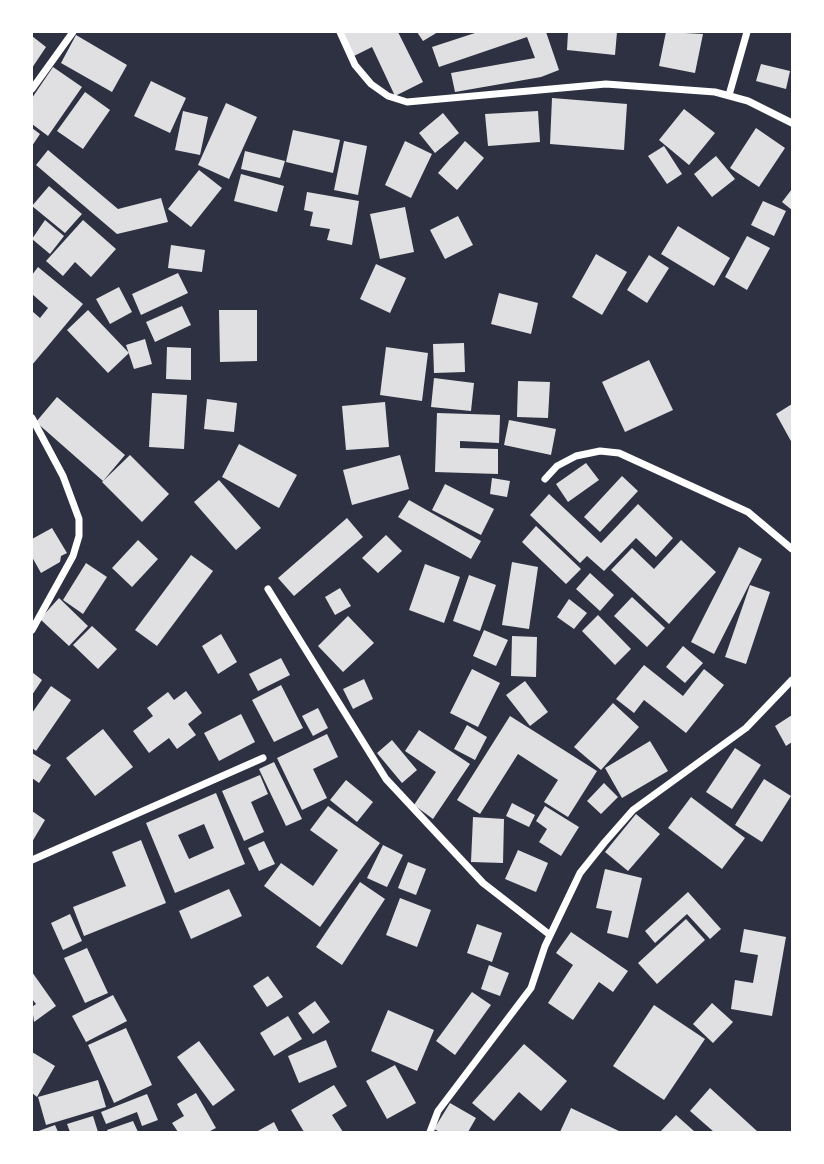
<!DOCTYPE html>
<style>
body{margin:0}
#map{position:relative;width:824px;height:1164px;overflow:hidden;background:#2d3142;font-family:"Sofia Sans Condensed",sans-serif}
canvas{display:block}
.frame{position:absolute;inset:0;border:33px solid #fff;pointer-events:none}
</style>
<div id="map">
<canvas width="824" height="1164"></canvas>
<div class="frame"></div>
</div>
<script>
const ctx = document.querySelector('canvas').getContext('2d');
ctx.lineJoin = 'round';
function paint(path, color) { ctx.fillStyle = color; ctx.fill(path, 'evenodd'); }
const shape = rows => new Path2D(rows.map(r => 'M' + r).join(''));
function stroke(path, color, width, dash) { ctx.strokeStyle = color; ctx.lineWidth = width; ctx.lineCap = dash ? 'butt' : 'round'; ctx.setLineDash(dash || []); ctx.stroke(path); }
const building = shape([
 [342,32,398,32,423,82,395,96,372,47,354,56],
 [417,32,438,32,423,41],
 [478,32,546,32,559,70,541,77,455,92,451,73,535,58,527,37,439,67,432,47],
 [568,32,617,32,615,55,567,50],
 [666,32,703,34,695,73,659,66],
 [76,35,127,65,112,92,61,63],
 [32,36,46,47,32,68],
 [761,64,790,71,786,89,756,81],
 [53,67,82,87,48,136,32,124,32,98],
 [151,81,186,98,170,133,134,116],
 [85,92,110,110,83,149,57,131],
 [552,98,627,104,624,150,550,144],
 [226,103,257,117,229,179,198,165],
 [684,109,715,133,689,165,659,140],
 [183,111,208,117,200,155,175,150],
 [538,111,540,142,488,146,485,114],
 [443,113,459,133,435,153,419,133],
 [32,128,40,134,32,146],
 [756,128,785,148,759,187,730,168],
 [293,130,340,140,333,173,286,162],
 [344,141,367,146,358,195,334,190],
 [405,141,432,154,411,198,385,185],
 [465,141,484,158,457,190,438,173],
 [664,146,682,174,667,184,648,156],
 [48,150,118,209,161,198,168,222,117,234,36,165],
 [245,151,285,161,280,178,241,169],
 [716,156,735,179,712,197,694,174],
 [199,170,222,188,191,227,168,209],
 [241,174,284,186,277,212,234,201],
 [49,186,82,214,65,233,32,206],
 [792,189,792,210,782,202],
 [307,192,359,201,352,245,327,240,330,229,310,226,313,212,304,210],
 [763,201,786,211,774,236,751,225],
 [405,207,414,252,380,259,370,214],
 [458,216,473,245,445,259,430,230],
 [45,220,64,236,50,254,32,239],
 [83,220,116,249,91,277,75,262,63,276,46,261],
 [678,226,730,258,714,286,661,254],
 [747,236,770,248,747,290,725,277],
 [171,245,205,250,202,272,168,268],
 [596,254,627,272,602,315,572,297],
 [649,255,669,268,647,303,627,290],
 [376,264,406,278,390,313,360,299],
 [38,267,83,304,32,365,32,311,40,318,48,308,32,294,32,275],
 [178,273,188,293,141,315,132,294],
 [119,287,132,312,110,324,96,299],
 [499,293,538,303,531,334,491,324],
 [182,306,191,325,155,342,146,322],
 [88,310,129,353,108,373,67,330],
 [219,310,257,310,257,361,220,362],
 [145,339,152,364,134,369,126,345],
 [464,343,465,372,434,373,433,344],
 [167,347,191,348,191,380,166,379],
 [386,347,428,353,422,401,380,395],
 [649,360,673,410,625,432,602,382],
 [434,378,474,383,471,411,431,407],
 [518,381,550,382,548,418,517,417],
 [152,393,187,395,184,449,149,447],
 [57,397,125,455,103,481,36,422],
 [207,399,237,403,234,432,204,429],
 [385,402,389,447,346,450,342,406],
 [792,404,792,443,776,414],
 [437,413,500,415,499,443,460,441,460,448,498,449,498,474,435,472],
 [509,420,556,429,551,455,504,445],
 [239,444,297,475,279,508,222,477],
 [130,455,169,494,142,522,102,482],
 [400,455,409,489,352,505,343,470],
 [586,463,599,480,568,502,556,484],
 [622,476,638,491,600,532,584,517],
 [492,478,510,481,507,497,490,494],
 [219,480,261,528,236,550,194,502],
 [445,484,494,509,481,535,432,510],
 [549,494,601,543,638,504,673,538,656,557,636,538,604,571,587,556,580,563,530,515],
 [409,500,481,541,471,559,398,517],
 [347,518,363,537,294,596,278,578],
 [536,526,581,569,566,584,522,542],
 [52,528,67,553,61,556,60,562,41,573,32,557,32,539],
 [386,535,402,551,378,573,362,558],
 [138,540,158,559,132,587,112,568],
 [681,540,716,572,669,624,611,570,632,548,654,569],
 [739,547,762,559,714,654,691,642],
 [191,555,213,571,157,646,135,630],
 [512,562,538,567,529,629,502,625],
 [86,563,107,577,83,614,63,600],
 [425,564,460,577,444,623,409,610],
 [590,573,614,595,600,611,576,589],
 [469,575,496,585,480,631,453,621],
 [750,585,770,592,746,664,725,657],
 [340,588,351,606,335,615,325,597],
 [632,597,665,628,647,647,614,616],
 [59,598,88,626,69,646,40,619],
 [569,599,587,613,574,629,557,617],
 [598,615,631,649,615,665,582,631],
 [348,616,374,643,343,672,318,646],
 [92,626,117,649,98,669,73,645],
 [484,630,508,640,496,666,473,656],
 [221,634,237,662,218,674,202,646],
 [512,636,537,637,536,677,511,676],
 [683,646,703,663,685,683,666,667],
 [281,658,290,675,258,691,249,674],
 [644,665,683,696,704,669,724,685,686,733,644,700,634,713,616,699],
 [472,669,500,683,478,727,450,713],
 [32,672,42,680,32,695],
 [364,679,373,699,353,709,343,689],
 [525,681,548,712,530,726,506,695],
 [281,685,303,728,274,742,252,700],
 [51,686,71,700,36,751,32,748,32,713],
 [186,691,202,713,188,724,196,735,177,749,169,738,149,753,133,731,153,716,147,708,168,692,174,700],
 [613,703,639,727,601,770,574,747],
 [318,708,328,728,313,736,302,716],
 [241,714,255,742,219,761,204,733],
 [792,715,792,742,786,746,775,726],
 [510,716,597,771,568,817,544,802,558,780,518,754,480,814,457,800],
 [467,725,487,737,475,760,454,749],
 [103,729,133,767,95,796,66,758],
 [419,730,470,764,433,819,414,805,436,772,405,751],
 [327,734,338,757,313,769,327,798,302,810,277,758],
 [392,740,417,770,402,783,377,753],
 [650,741,668,771,622,798,605,768],
 [735,748,761,765,732,809,706,792],
 [32,753,51,765,39,783,32,778],
 [274,762,302,819,286,826,259,769],
 [260,775,268,794,251,802,264,832,244,841,222,791],
 [764,779,791,796,762,842,735,825],
 [346,780,373,802,357,822,330,800],
 [604,783,618,797,601,814,587,801],
 [216,793,245,864,175,893,146,823],
 [204,824,214,848,189,859,178,835],
 [691,797,745,838,722,869,668,828],
 [512,803,535,815,529,827,506,816],
 [328,806,380,843,320,927,264,886,281,863,313,886,338,850,310,830],
 [545,806,579,827,561,856,539,842,547,829,536,821],
 [32,811,45,820,32,842],
 [636,814,660,834,628,871,605,852],
 [473,817,504,819,503,863,471,862],
 [141,840,166,903,84,936,73,907,126,886,112,852],
 [264,841,275,864,259,871,248,848],
 [383,845,403,855,387,887,367,878],
 [518,850,548,863,536,892,505,879],
 [408,862,426,869,416,895,398,888],
 [605,869,642,878,628,938,607,933,612,911,596,908],
 [360,882,385,899,342,965,316,947],
 [229,889,242,916,191,939,179,911],
 [688,892,721,929,710,939,687,914,655,943,645,931],
 [400,898,431,910,417,947,386,935],
 [70,914,82,941,63,950,51,923],
 [686,919,705,940,657,984,638,963],
 [477,924,502,933,492,962,467,953],
 [744,929,786,937,772,1016,731,1009,735,980,753,983,758,955,740,952],
 [571,932,628,971,613,992,599,982,573,1020,548,1003,573,965,556,953],
 [87,948,108,993,85,1003,64,958],
 [489,965,509,973,500,996,481,989],
 [32,972,56,1006,34,1022,32,1007,36,1004,32,999],
 [268,976,283,997,267,1007,253,986],
 [472,992,491,1005,455,1055,436,1041],
 [113,995,127,1021,86,1042,72,1016],
 [315,1001,330,1022,313,1034,298,1013],
 [712,1003,733,1022,713,1043,693,1024],
 [654,1005,705,1039,664,1100,613,1066],
 [388,1010,434,1030,417,1071,371,1051],
 [288,1016,302,1039,274,1056,260,1033],
 [126,1028,152,1085,114,1103,88,1045],
 [326,1040,337,1067,299,1083,288,1056],
 [199,1041,235,1090,213,1106,177,1057],
 [524,1044,567,1081,541,1111,519,1092,494,1121,472,1103],
 [32,1052,55,1066,37,1097,32,1093],
 [395,1065,416,1103,387,1119,366,1081],
 [98,1080,106,1107,46,1125,38,1097],
 [334,1085,347,1106,332,1115,343,1132,304,1132,291,1110],
 [710,1088,758,1132,714,1132,690,1111],
 [196,1093,216,1128,208,1132,178,1132,172,1123,184,1116,177,1104],
 [147,1094,158,1120,142,1126,137,1112,106,1124,101,1112],
 [450,1103,476,1118,468,1132,440,1132,434,1129],
 [571,1108,621,1132,560,1132],
 [676,1115,695,1132,660,1132],
 [93,1116,98,1132,70,1132,67,1124],
 [133,1121,138,1132,108,1132,107,1130],
 [274,1122,279,1132,256,1132],
 [55,1125,58,1132,36,1132]
]);
const minor = shape([
 [340,32,355,65,371,84,388,96,407,102,606,84,715,92,748,101,792,123],
 [32,89,73,32],
 [729,95,747,32],
 [32,418,63,476,79,519,79,536,73,556,32,630],
 [545,479,557,466,576,456,600,451,619,453,748,512,792,549],
 [268,589,386,779,483,883,550,935],
 [32,860,263,758],
 [430,1132,438,1111,531,988,545,946,580,873,604,843,633,810,746,728,792,680]
]);
paint(building, '#e0e0e3');
stroke(minor, '#fff', 7);
</script>
